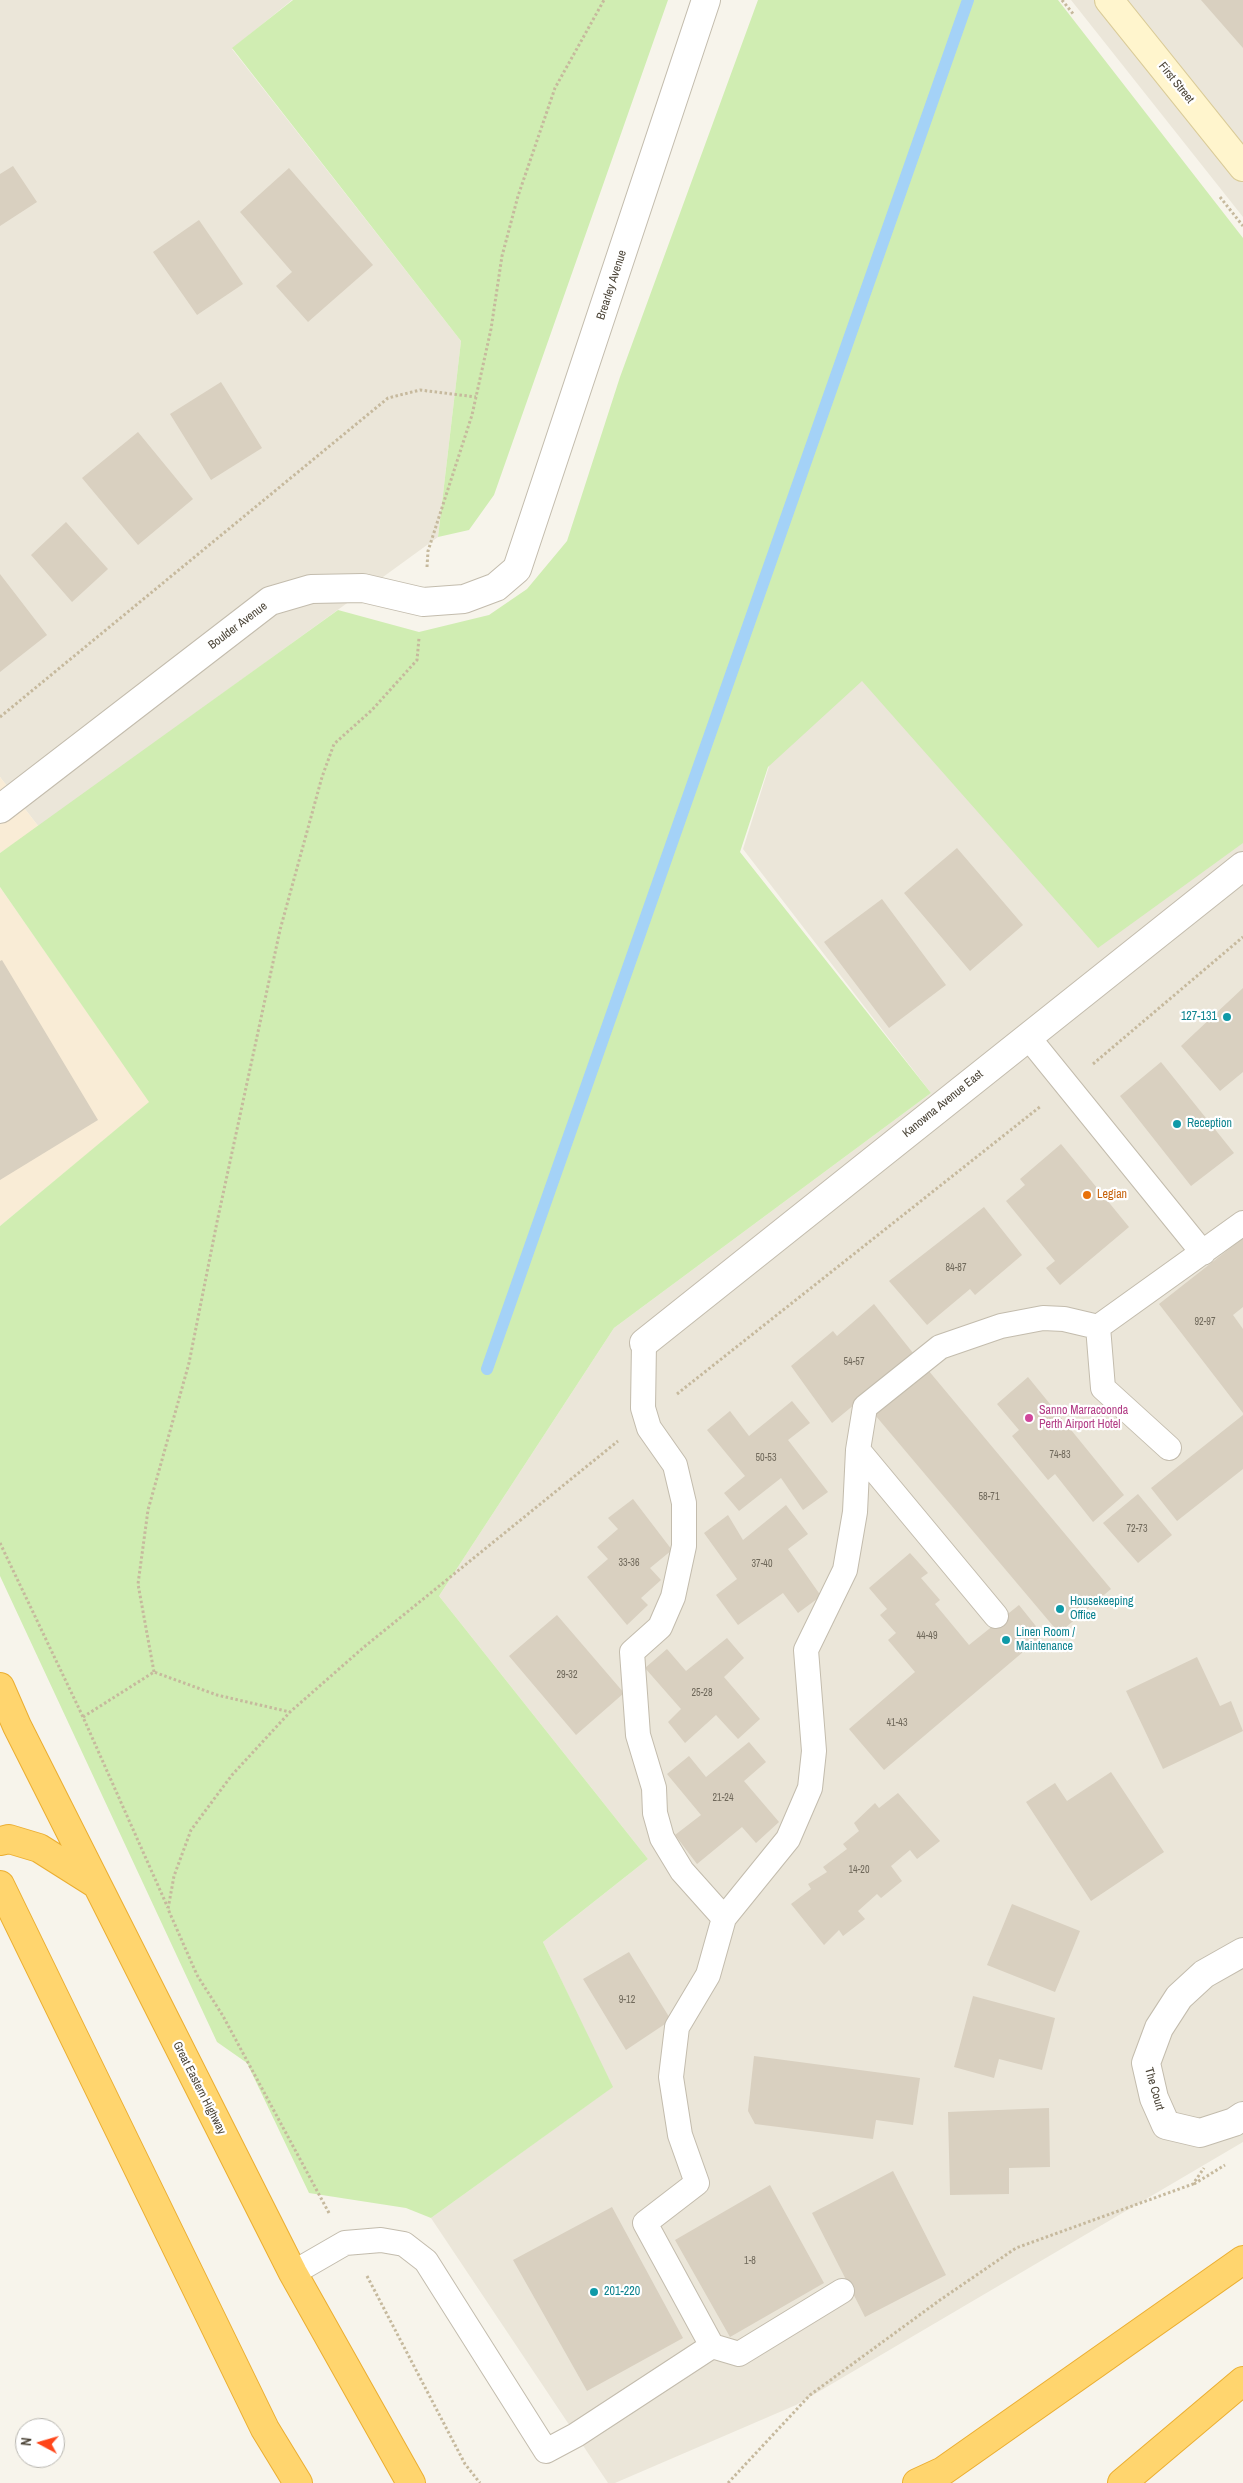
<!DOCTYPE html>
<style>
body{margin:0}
#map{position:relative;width:1243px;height:2483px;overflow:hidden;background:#f7f4eb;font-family:"Archivo Narrow",sans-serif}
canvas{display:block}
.north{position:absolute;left:15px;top:2418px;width:50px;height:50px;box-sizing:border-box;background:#fff;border:1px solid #b7b5af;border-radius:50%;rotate:276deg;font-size:14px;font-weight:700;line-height:20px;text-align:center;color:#4c4538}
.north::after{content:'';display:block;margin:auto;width:18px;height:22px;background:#ff461a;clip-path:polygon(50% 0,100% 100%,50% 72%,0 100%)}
</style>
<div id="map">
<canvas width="1243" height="2483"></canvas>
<div class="north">N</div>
</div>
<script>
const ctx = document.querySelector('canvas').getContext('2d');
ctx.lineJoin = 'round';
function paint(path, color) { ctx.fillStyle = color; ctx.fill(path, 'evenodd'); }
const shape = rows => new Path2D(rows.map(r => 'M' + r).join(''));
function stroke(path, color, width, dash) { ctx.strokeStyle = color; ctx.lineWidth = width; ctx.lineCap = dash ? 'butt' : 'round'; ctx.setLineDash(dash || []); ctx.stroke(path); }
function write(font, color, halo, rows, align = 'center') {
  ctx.font = font + ' "Archivo Narrow",sans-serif'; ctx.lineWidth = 4.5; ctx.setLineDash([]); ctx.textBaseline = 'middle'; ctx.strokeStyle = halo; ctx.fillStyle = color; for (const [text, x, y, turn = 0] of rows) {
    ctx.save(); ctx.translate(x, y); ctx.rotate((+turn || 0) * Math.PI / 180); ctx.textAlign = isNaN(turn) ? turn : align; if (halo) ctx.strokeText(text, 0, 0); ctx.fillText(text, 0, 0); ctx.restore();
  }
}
const residential = shape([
 [0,0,292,0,232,49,461,341,438,537,39,827,0,777],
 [1071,0,1243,0,1243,217],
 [860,671,1243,833,1243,2142,796,2405,615,2483,608,2483,431,2218,612,2087,543,1942,648,1859,439,1596,614,1328,931,1093,743,849,772,757]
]);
const commercial = shape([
 [0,777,39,827,0,853],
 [0,887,150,1102,0,1226]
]);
const green = shape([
 [293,0,668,0,494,495,469,530,438,537,461,341,232,48],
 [758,0,1058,0,1243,238,1243,843,1098,948,862,681,768,767,740,852,931,1093,614,1328,439,1596,648,1859,543,1942,613,2087,431,2218,406,2208,309,2193,247,2063,217,2042,0,1576,0,1226,149,1102,0,887,0,853,338,610,419,632,489,615,527,589,567,541,620,377]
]);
const stream = shape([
 [487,1369,968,0]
]);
const building = shape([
 [1201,0,1243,0,1243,48],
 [13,166,37,202,0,226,0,174],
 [289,168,373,265,308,322,276,286,292,272,240,212],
 [199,220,243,284,197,315,153,252],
 [221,382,262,448,211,480,170,414],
 [138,432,193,499,138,545,82,478],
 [66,522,108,569,72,602,31,555],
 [0,574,47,635,0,672],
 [957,848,1023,925,970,971,904,893],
 [882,899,946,985,889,1028,824,942],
 [2,960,98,1120,0,1180,0,961],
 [1243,988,1243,1072,1220,1091,1181,1046],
 [1161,1062,1234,1153,1191,1186,1120,1096],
 [1061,1144,1129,1227,1060,1285,1046,1268,1055,1261,1006,1201,1025,1185,1020,1179],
 [984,1207,1022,1255,975,1295,970,1289,927,1325,889,1281],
 [1243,1238,1243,1307,1233,1315,1243,1329,1243,1413,1159,1304],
 [874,1304,917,1358,872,1390,832,1423,791,1366,833,1331,837,1336],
 [923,1364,1111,1589,1059,1633,870,1409],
 [1028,1377,1124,1495,1093,1522,1055,1474,1048,1480,1012,1436,1019,1430,997,1404],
 [792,1401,810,1423,788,1440,828,1492,803,1510,781,1478,739,1511,724,1493,745,1476,707,1430,730,1411,749,1436],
 [1243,1415,1243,1469,1177,1521,1151,1488],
 [1138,1494,1172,1535,1138,1563,1103,1523],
 [633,1499,672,1550,650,1568,661,1580,641,1598,648,1605,627,1625,587,1577,608,1559,597,1547,618,1529,608,1518],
 [786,1505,808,1534,788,1549,821,1596,798,1613,783,1593,738,1625,716,1595,737,1579,704,1533,728,1515,743,1540],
 [910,1553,928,1573,921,1578,940,1600,935,1604,969,1645,1019,1605,1043,1635,884,1770,849,1729,915,1672,888,1640,896,1633,880,1615,887,1609,869,1588],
 [557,1615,624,1693,576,1735,509,1656],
 [727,1638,744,1658,724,1677,760,1719,738,1739,716,1715,685,1743,668,1722,681,1709,645,1668,667,1649,686,1671],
 [1197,1657,1220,1706,1231,1701,1243,1731,1163,1769,1126,1691],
 [749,1742,766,1762,744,1781,779,1822,756,1843,742,1827,697,1864,675,1835,701,1815,667,1774,689,1756,706,1777],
 [1111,1772,1164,1852,1091,1901,1026,1802,1055,1783,1067,1801],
 [898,1793,940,1841,917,1859,910,1850,891,1866,902,1881,881,1898,877,1894,858,1911,865,1919,843,1936,839,1930,824,1945,791,1904,811,1889,808,1884,827,1872,823,1867,847,1849,843,1844,859,1831,854,1823,875,1803,879,1808],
 [1012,1904,1080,1931,1055,1992,987,1965],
 [629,1952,671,2020,626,2050,583,1979],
 [973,1996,1055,2018,1042,2070,999,2059,994,2078,954,2067],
 [754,2056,920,2078,913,2125,876,2120,873,2139,755,2124,748,2111],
 [1049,2108,1050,2167,1009,2168,1009,2194,950,2195,948,2112],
 [893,2171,946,2275,865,2317,812,2213],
 [770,2185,824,2283,730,2337,675,2240],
 [612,2207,683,2338,587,2391,513,2260]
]);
const path = shape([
 [1062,0,1074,15],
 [1220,197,1243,226],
 [427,567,428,551,472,415,491,329,502,256,518,196,555,88,604,0],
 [0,717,388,398,420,390,476,397],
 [1093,1064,1243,937],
 [677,1394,1041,1106],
 [0,1543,83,1717,168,1908],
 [154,1672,138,1584,148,1510,189,1363,217,1222,280,930,322,777,334,744,372,710,417,660,419,638],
 [83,1717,154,1672,217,1695,290,1712],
 [1194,2184,1225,2165],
 [329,2213,223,2016,197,1975,168,1909,174,1876,191,1830,232,1775,290,1712,364,1647,618,1441],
 [367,2276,465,2464,480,2483],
 [728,2483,810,2395,940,2300,1016,2248,1193,2184,1204,2168]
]);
const lane = shape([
 [1028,1037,1203,1253],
 [1098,1327,1103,1388,1169,1448],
 [644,1343,643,1408,649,1428,675,1465,684,1503,684,1546,673,1597,660,1627,632,1652,638,1735,654,1788,655,1813,662,1838,682,1871,724,1918],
 [858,1450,996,1616],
 [293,2273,345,2243,381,2240,404,2244,426,2261,546,2451,576,2435,712,2346,645,2223,697,2183,680,2135,671,2077,677,2027,708,1975,724,1918,788,1839,810,1788,814,1751,806,1650,845,1570,855,1512,858,1450,865,1407,940,1347,1001,1326,1043,1318,1064,1319,1098,1327,1243,1223],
 [712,2346,739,2354,842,2291]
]);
const street = shape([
 [0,809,270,601,311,589,363,588,423,602,464,599,496,587,517,569,706,0],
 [644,1343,1243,866],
 [1243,1952,1204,1974,1179,1997,1159,2028,1146,2063,1154,2098,1166,2125,1200,2133,1234,2122,1243,2116]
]);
const secondary = shape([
 [1109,0,1243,167]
]);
const highway = shape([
 [0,1687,17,1726,293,2273,411,2483],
 [0,1841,9,1839,39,1848,96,1884],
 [0,1885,265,2429,298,2483],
 [917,2483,943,2471,1243,2260],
 [1122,2483,1243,2381]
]);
const markers = [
 [1227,1017,5,"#0f9aa8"],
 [1177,1124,5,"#0f9aa8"],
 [1087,1195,5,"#e8710a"],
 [1029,1418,5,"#d1479c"],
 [1060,1609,5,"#0f9aa8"],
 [1006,1640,5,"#0f9aa8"],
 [594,2292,5,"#0f9aa8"]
];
const numberNames = [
 ["84-87",956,1268],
 ["92-97",1205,1322],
 ["54-57",854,1362],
 ["74-83",1060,1455],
 ["50-53",766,1458],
 ["58-71",989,1497],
 ["72-73",1137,1529],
 ["33-36",629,1563],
 ["37-40",762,1564],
 ["44-49",927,1636],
 ["29-32",567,1675],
 ["25-28",702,1693],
 ["41-43",897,1723],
 ["21-24",723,1798],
 ["14-20",859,1870],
 ["9-12",627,2000],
 ["1-8",750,2261]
];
const streetNames = [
 ["First Street",1176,83,51],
 ["Brearley Avenue",612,285,-72],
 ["Boulder Avenue",238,626,-37],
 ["Kanowna Avenue East",943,1104,-39],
 ["Great Eastern Highway",199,2088,63],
 ["The Court",1154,2089,74]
];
const cultureNames = [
 ["127-131",1217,1017,"right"],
 ["Reception",1187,1124],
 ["Housekeeping",1070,1602],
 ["Office",1070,1616],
 ["Linen Room /",1016,1633],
 ["Maintenance",1016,1647],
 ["201-220",604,2292]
];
const foodNames = [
 ["Legian",1097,1195]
];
const hotelNames = [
 ["Sanno Marracoonda",1039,1411],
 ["Perth Airport Hotel",1039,1425]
];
paint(residential, '#ebe6d9');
paint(commercial, '#f9ecd6');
paint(green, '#d0edb2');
stroke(stream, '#a4d2f7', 12);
paint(building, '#d9d0c0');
stroke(lane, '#c3bcad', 26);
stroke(street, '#c3bcad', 30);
stroke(secondary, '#dacb98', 30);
stroke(highway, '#ebae31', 30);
stroke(path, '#c6b99d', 3, [2.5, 2.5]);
stroke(lane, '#fff', 24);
stroke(street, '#fff', 28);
stroke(secondary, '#fff5cd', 28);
stroke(highway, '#ffd56e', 28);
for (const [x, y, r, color] of markers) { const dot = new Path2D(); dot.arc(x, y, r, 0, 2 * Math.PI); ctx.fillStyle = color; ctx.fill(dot); stroke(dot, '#fff', 2); }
write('10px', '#6f685a', null, numberNames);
write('12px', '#4c4538', '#fff', streetNames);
write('12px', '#0d838f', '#fff', cultureNames, 'left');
write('12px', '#c56008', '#fff', foodNames, 'left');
write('12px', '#b23c85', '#fff', hotelNames, 'left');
</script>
